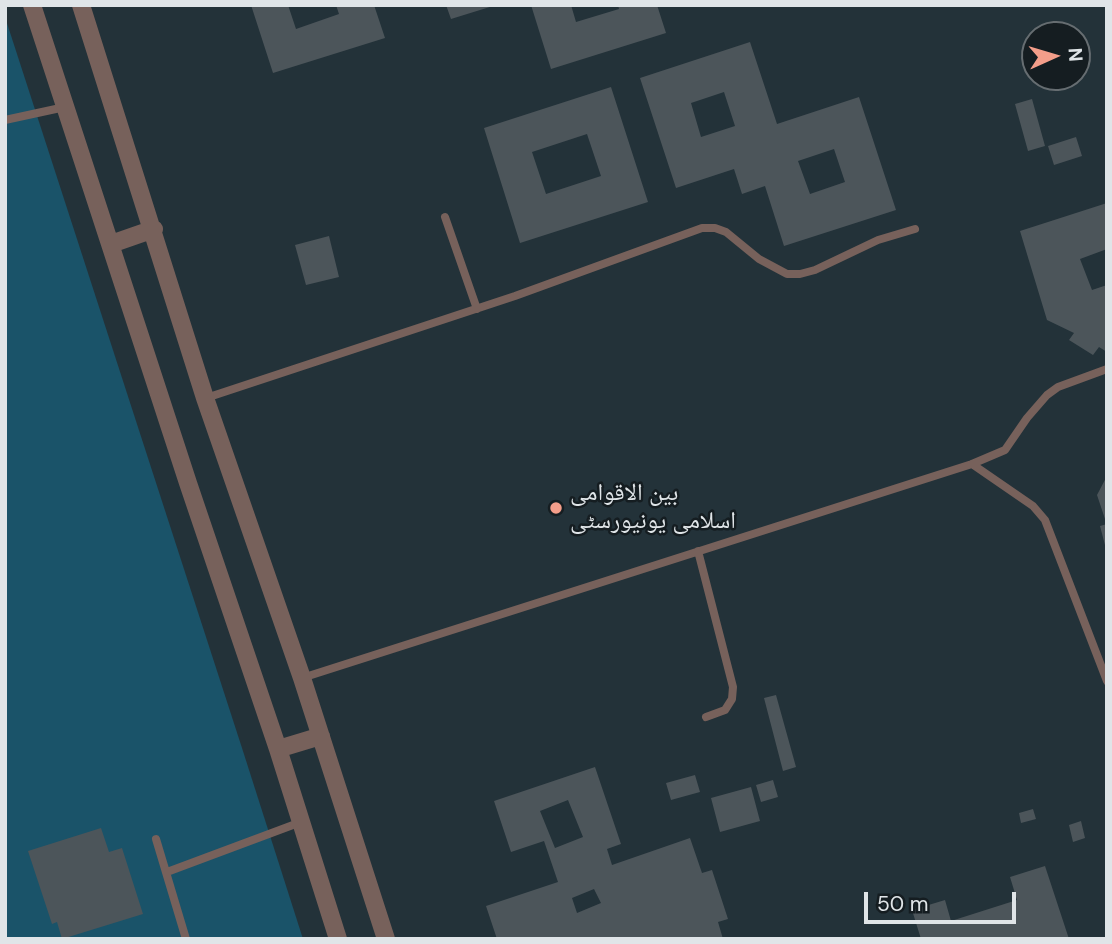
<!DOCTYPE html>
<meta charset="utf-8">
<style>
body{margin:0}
#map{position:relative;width:1112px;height:944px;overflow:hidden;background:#1e272b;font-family:"DM Sans",sans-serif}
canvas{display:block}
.frame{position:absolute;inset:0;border:7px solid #e0e5e8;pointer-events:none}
.north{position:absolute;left:1021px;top:21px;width:70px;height:70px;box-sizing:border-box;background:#151d21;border:2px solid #666d71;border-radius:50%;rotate:86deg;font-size:19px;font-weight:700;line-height:28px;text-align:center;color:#e0e5e8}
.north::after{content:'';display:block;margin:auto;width:24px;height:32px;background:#f49e8a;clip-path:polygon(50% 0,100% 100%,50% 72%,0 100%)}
.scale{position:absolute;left:864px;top:892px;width:152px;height:32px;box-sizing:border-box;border:4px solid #e0e5e8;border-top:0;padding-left:9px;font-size:21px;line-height:24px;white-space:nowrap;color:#e0e5e8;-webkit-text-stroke:5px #151d21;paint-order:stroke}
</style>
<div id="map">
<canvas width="1112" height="944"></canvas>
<div class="frame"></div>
<div class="north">N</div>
<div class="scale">50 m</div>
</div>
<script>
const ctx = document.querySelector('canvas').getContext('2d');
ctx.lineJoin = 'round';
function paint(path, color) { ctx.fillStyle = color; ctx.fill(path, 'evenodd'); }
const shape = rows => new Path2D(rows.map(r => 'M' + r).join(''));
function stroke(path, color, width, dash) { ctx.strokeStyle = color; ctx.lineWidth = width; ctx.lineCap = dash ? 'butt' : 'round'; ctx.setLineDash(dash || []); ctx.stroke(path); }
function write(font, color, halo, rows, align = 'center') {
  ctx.font = font + ' "DM Sans","Noto Naskh Arabic",sans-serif'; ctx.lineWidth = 5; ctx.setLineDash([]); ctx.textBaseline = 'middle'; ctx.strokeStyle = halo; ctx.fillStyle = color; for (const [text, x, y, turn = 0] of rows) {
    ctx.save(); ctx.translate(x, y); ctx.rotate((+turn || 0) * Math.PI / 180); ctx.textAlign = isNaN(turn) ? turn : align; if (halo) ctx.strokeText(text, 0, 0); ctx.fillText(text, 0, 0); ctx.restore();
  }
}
const built = shape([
 [5,5,1107,5,1107,939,5,939],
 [1035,35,1077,35,1077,77,1035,77]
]);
const forest = shape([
 [5,17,242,748,303,939,5,939]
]);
const building = shape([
 [251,5,288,5,296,29,339,14,336,5,374,5,385,38,273,73],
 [446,5,493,5,493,6,451,19],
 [531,5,571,5,576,22,619,9,618,5,657,5,666,33,551,69],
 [750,42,777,124,859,97,896,210,784,246,765,186,742,194,734,169,676,188,640,78],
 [724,92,735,126,701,137,691,103],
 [834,149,845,182,810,194,798,161],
 [611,87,648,202,520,243,484,128],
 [587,134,601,176,546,194,532,152],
 [1032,99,1045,146,1028,151,1015,104],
 [1076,137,1082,156,1054,165,1048,146],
 [1107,203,1107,249,1080,259,1092,290,1107,285,1107,352,1099,347,1093,355,1069,340,1074,333,1047,320,1020,231],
 [329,236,339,277,306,285,295,245],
 [1107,476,1107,522,1106,522,1097,495],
 [1107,524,1107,549,1106,549,1100,526],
 [776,695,796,767,783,771,764,698],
 [595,767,621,844,607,849,612,865,690,838,702,873,712,870,728,919,718,922,723,939,497,939,486,906,558,882,544,841,511,852,494,801],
 [568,800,583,837,555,848,540,811],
 [594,889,601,903,577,913,572,898],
 [695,775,700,792,671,800,666,783],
 [773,780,778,797,761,802,756,785],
 [751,787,760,821,720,832,711,798],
 [1033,809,1036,819,1021,823,1019,813],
 [1081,821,1085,838,1073,842,1069,825],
 [101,828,109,852,122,848,143,914,62,939,57,922,52,924,28,851],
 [1045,866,1069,939,921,939,912,910,945,900,951,921,1017,900,1010,877]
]);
const service = shape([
 [5,120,65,107],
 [445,217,477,309],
 [206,398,515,296,702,228,715,228,726,232,759,259,787,274,800,274,815,270,878,240,915,229],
 [972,464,1033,506,1045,520,1107,681],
 [698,551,733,687,732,699,725,710,706,717],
 [302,678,972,464,1005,450,1027,418,1047,395,1058,387,1107,369],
 [156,839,186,939],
 [167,872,301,822]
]);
const tertiary = shape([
 [32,5,188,483,278,749,338,939],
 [81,5,205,398,302,678,386,939],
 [111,244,154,229],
 [278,749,321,736]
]);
const markers = [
 [556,508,7,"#f49e8a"]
];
const poiNames = [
 ["بین الاقوامی",570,494],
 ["اسلامی یونیورسٹی",570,522]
];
paint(built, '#233239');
paint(forest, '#1a5369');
paint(building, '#4c555a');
stroke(service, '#77615b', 8);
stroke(tertiary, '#77615b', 18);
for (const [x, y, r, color] of markers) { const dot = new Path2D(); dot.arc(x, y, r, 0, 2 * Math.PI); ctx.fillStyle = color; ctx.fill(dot); stroke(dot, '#151d21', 2.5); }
write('24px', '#e0e5e8', '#151d21', poiNames, 'left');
</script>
